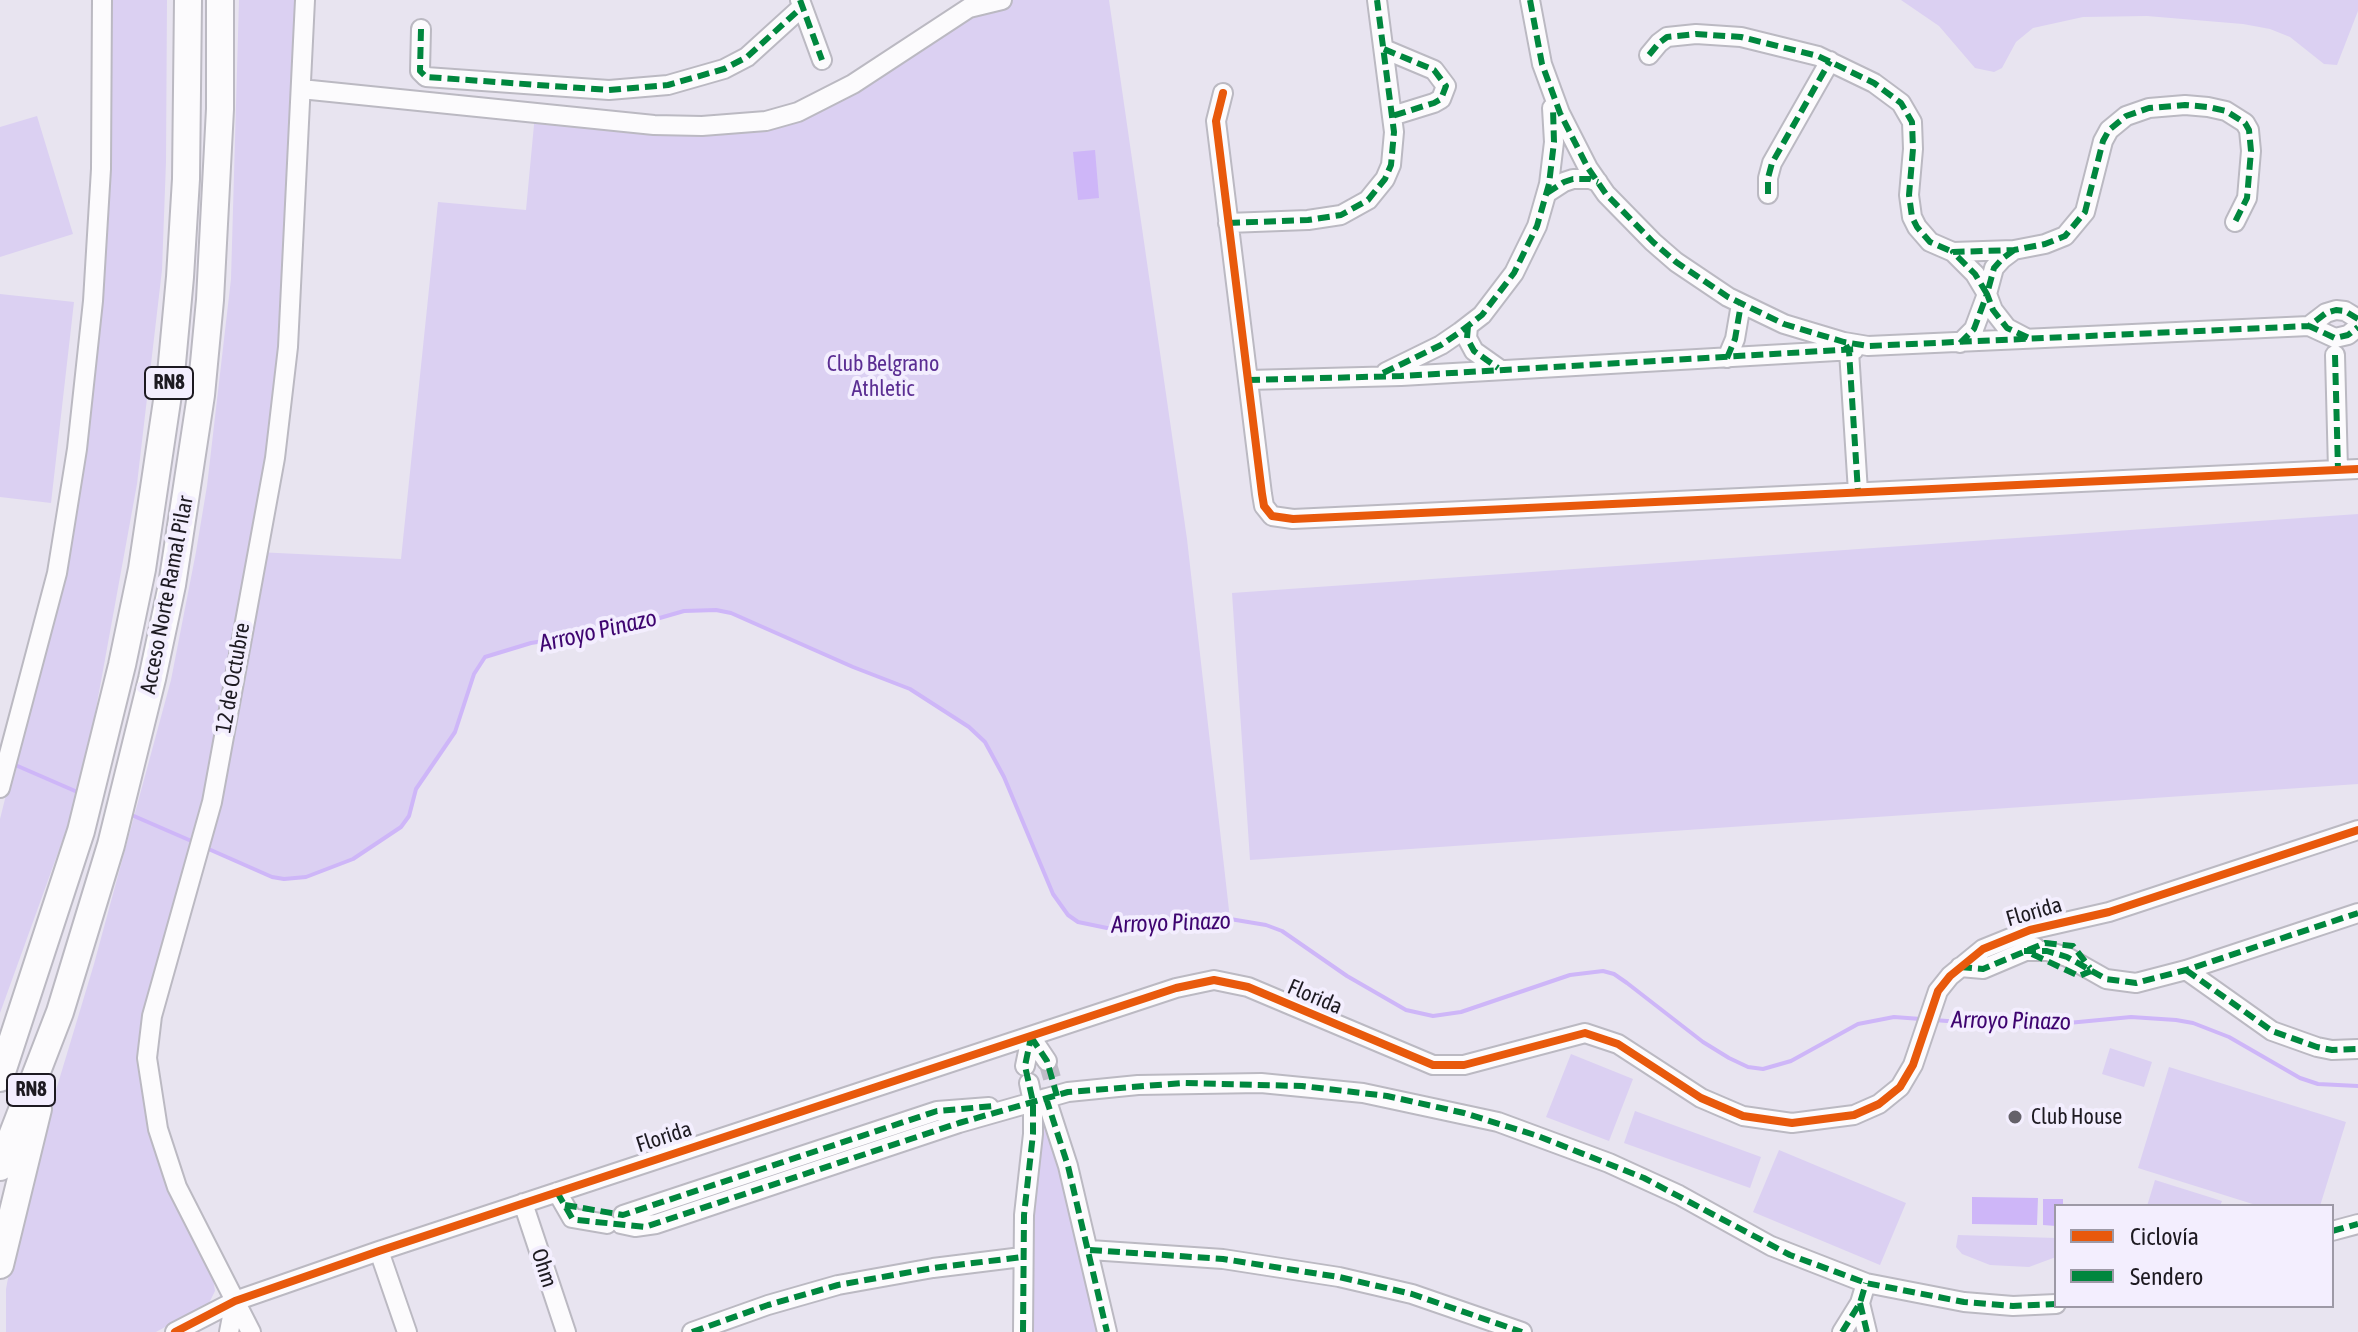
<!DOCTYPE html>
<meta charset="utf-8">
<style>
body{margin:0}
#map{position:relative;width:2358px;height:1332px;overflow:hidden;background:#e8e4f0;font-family:"Asap Condensed",sans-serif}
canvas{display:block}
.legend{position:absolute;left:2054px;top:1204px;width:280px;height:104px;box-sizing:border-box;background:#f3eefe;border:2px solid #9d99a6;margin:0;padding:10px 14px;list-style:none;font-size:24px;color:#1d1a21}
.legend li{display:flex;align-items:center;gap:16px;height:40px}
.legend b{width:40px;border:2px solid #9d99a6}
</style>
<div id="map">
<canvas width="2358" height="1332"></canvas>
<ul class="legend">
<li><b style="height:10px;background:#e8590c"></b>Ciclovía</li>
<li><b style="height:10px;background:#00873e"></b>Sendero</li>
</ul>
</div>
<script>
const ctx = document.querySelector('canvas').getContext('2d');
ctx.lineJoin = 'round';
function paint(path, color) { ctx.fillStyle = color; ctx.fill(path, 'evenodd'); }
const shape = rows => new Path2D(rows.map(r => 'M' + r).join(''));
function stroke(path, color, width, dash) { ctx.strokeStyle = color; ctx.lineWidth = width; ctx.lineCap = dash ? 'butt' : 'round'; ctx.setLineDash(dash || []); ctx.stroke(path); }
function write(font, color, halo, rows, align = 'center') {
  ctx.font = font + ' "Asap Condensed",sans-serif'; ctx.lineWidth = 8; ctx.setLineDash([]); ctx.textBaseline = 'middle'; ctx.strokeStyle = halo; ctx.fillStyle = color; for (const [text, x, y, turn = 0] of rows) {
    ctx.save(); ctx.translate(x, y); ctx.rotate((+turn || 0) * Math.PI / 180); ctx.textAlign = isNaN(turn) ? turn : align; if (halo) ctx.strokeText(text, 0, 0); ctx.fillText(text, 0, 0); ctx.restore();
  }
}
const green = shape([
 [108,0,167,0,166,162,162,270,137,484,91,736,68,825,0,1013,0,819,74,522,89,414],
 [239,0,295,0,285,298,270,433,205,802,147,1004,157,1155,187,1228,212,1272,215,1291,209,1303,156,1332,6,1332,6,1289,12,1257,44,1130,94,964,171,680,196,552,207,486,231,279],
 [1002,0,1109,0,1187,539,1230,919,1131,928,1107,928,1078,922,1068,915,1053,894,1004,777,985,742,969,727,910,688,853,667,731,613,716,610,684,611,625,628,531,643,485,657,473,674,455,732,416,789,409,816,401,827,353,859,306,877,284,879,272,877,200,845,257,552,401,559,438,202,526,210,535,114,586,118,786,117,963,10],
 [1901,0,2358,0,2358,11,2337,65,2324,64,2290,37,2270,29,2243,24,2147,16,2083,17,2033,28,2016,42,2002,68,1994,72,1975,68,1939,26],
 [37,116,73,234,0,257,0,127],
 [0,294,74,302,51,503,0,497],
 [2358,514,2358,784,1250,860,1232,593],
 [2110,1048,2152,1062,2144,1087,2102,1074],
 [1571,1054,1633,1079,1609,1141,1546,1117],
 [2169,1067,2346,1122,2320,1206,2259,1206,2138,1168],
 [1635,1111,1761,1157,1750,1188,1624,1143],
 [1044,1125,1057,1156,1101,1332,1028,1332,1027,1290,1040,1128],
 [1779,1150,1906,1203,1880,1265,1753,1212],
 [2155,1180,2222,1201,2220,1206,2147,1206],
 [1958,1235,2056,1238,2056,1257,2029,1267,1990,1265,1962,1254,1956,1247]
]);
const water = shape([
 [1095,150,1099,198,1078,200,1073,152],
 [1972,1197,2038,1198,2037,1225,1972,1224],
 [2043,1199,2063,1199,2063,1206,2056,1206,2056,1226,2043,1225]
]);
const stream = shape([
 [13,764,82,794],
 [127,813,196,843],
 [204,847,272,877,284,879,306,877,353,859,401,827,409,816,416,789,455,732,474,674,485,657,531,643,625,628,684,611,716,610,731,613,853,667,910,689,969,727,985,742,1004,777,1053,894,1068,915,1078,922,1107,928,1131,928,1230,919,1266,925,1282,931,1347,976,1406,1010,1433,1016,1461,1012,1570,975,1603,971,1614,974,1627,983,1703,1042,1729,1058,1748,1067,1763,1069,1791,1061,1858,1024,1894,1017,1921,1019],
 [1934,1020,2026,1027,2131,1017,2176,1020,2193,1023,2229,1037,2300,1078,2318,1084,2358,1086]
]);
const minorTunnel = shape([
 [1047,1061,1052,1078]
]);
const minor = shape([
 [800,0,822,60],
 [1530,0,1542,64,1560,113,1588,168,1606,194,1653,242,1676,262,1728,297,1784,324,1844,342,1868,346,2309,326],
 [969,8,1002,0],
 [421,29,420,71,426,77,609,90,668,85,724,69,747,57,802,7],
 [1384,49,1434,70,1446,86,1441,99,1434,103,1392,116],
 [1649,55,1659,43,1667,37,1696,34,1741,37,1818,56,1874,83,1901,103,1912,122,1913,149,1909,195,1912,217,1917,227,1930,242,1953,252],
 [301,89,654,125,702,126,766,121,798,112,853,84,981,0],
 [1223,93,1216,121,1262,494,1264,506,1272,516,1293,519,2358,469],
 [1547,193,1564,182,1573,179,1590,179,1598,182],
 [1768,194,1768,178,1772,163,1830,61],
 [1228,223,1308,220,1341,215,1368,200,1385,179,1391,165,1394,132,1377,0],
 [2014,250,2002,259,1994,268,1987,294,1975,274,1953,252,2014,250,2045,244,2065,236,2085,212,2103,141,2109,130,2126,116,2149,108,2185,105,2208,107,2226,111,2245,123,2249,130,2251,151,2247,198,2235,222],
 [2358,319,2345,311,2336,310,2326,313,2309,326,2335,338,2348,335,2358,327],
 [1468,326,1467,338,1474,351,1498,368],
 [1844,342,1849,351,1858,492],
 [1960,343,1974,329,1987,294,1993,310,2007,328,2026,338],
 [2335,355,2338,470],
 [1727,358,1735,339,1741,304],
 [1386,372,1441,345,1460,332,1482,315,1514,273,1537,226,1549,184,1554,142,1552,108],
 [1248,380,1401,376,1854,350],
 [0,788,57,573,77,449,93,301,101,169,102,0],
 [2024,951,2047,951,2067,957,2106,979,2136,983,2186,970,2358,913],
 [1960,967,1983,969,2035,947],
 [2186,970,2272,1031,2317,1047,2332,1050,2358,1049],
 [1031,1037,1047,1061],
 [1025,1066,1031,1037],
 [1046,1098,1068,1166,1107,1332],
 [557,1192,572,1218,607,1224],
 [523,1203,566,1332],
 [623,1215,937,1111,989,1107],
 [621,1224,635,1227,656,1224,959,1123,1068,1092,1138,1085,1261,1083,1363,1093,1498,1122,1609,1163,1679,1195,1771,1246,1866,1283,1964,1302,2013,1306,2056,1304],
 [2332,1231,2358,1224],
 [1090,1250,1223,1259,1339,1277,1412,1294,1522,1332],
 [379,1251,407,1332],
 [1860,1303,1867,1332],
 [175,1332,235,1301,379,1251,1176,988,1214,980,1248,987,1433,1065,1464,1065,1585,1033,1618,1044,1701,1098,1743,1116,1792,1123,1854,1115,1879,1104,1900,1087,1913,1065,1938,991,1950,976,1983,949,2030,930,2109,912,2358,830],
 [229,1332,235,1301],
 [251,1332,177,1187,158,1129,147,1058,152,1016,212,802,275,458,288,347,305,0],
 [692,1332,768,1305,838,1285,933,1268,1022,1257],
 [1023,1332,1024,1215,1033,1134,1033,1102,1029,1083],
 [1842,1332,1860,1303,1866,1283]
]);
const highway = shape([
 [0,1078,81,831,122,665,142,569,171,374,180,277,186,179,188,0],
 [0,1167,60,1012,111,845,152,679,172,585,201,395,210,300,220,109,220,0],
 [0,1265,38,1109]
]);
const quiet = shape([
 [800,0,822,60],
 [1530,0,1542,64,1560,113,1588,168,1606,194,1653,242,1676,262,1728,297,1784,324,1844,342,1868,346,2309,326],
 [421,29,420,71,426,77,609,90,668,85,724,69,747,57,802,7],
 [1384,49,1434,70,1446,86,1441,99,1434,103,1392,116],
 [1649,55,1659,43,1667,37,1696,34,1741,37,1818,56,1874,83,1901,103,1912,122,1913,149,1909,195,1912,217,1917,227,1930,242,1953,252],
 [1547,193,1564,182,1573,179,1590,179,1598,182],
 [1768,194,1768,178,1772,163,1830,61],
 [1228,223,1308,220,1341,215,1368,200,1385,179,1391,165,1394,132,1377,0],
 [2014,250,2002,259,1994,268,1987,294,1975,274,1953,252,2014,250,2045,244,2065,236,2085,212,2103,141,2109,130,2126,116,2149,108,2185,105,2208,107,2226,111,2245,123,2249,130,2251,151,2247,198,2235,222],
 [2358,319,2345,311,2336,310,2326,313,2309,326,2335,338,2348,335,2358,327],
 [1468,326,1467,338,1474,351,1498,368],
 [1960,343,1974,329,1987,294,1993,310,2007,328,2029,338],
 [1846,345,1849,351,1858,492],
 [2335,355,2338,470],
 [1727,358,1735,339,1741,304],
 [1383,373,1441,345,1460,332,1482,315,1514,273,1537,226,1549,184,1554,142,1553,109],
 [1248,380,1401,376,1857,349],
 [2024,951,2047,951,2067,957,2106,979,2136,983,2186,970,2358,913],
 [2032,954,2079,976,2091,971],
 [1960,967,1983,969,2045,943,2073,946,2090,968],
 [2186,970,2272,1031,2317,1047,2332,1050,2358,1049],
 [1031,1037,1047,1061,1057,1096],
 [1046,1098,1068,1166,1107,1332],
 [557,1192,572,1218,577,1220,645,1227,959,1123,1068,1092,1183,1083,1302,1086,1387,1096,1464,1113,1538,1136,1644,1178,1790,1255,1866,1283,1964,1302,2013,1306,2056,1304],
 [565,1205,623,1215,937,1111,995,1106],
 [2332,1231,2358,1224],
 [1090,1250,1223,1259,1339,1277,1412,1294,1522,1332],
 [1860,1303,1867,1332],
 [692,1332,768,1305,838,1285,933,1268,1022,1257],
 [1023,1332,1024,1215,1033,1134,1033,1102,1025,1066,1031,1037],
 [1842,1332,1860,1303,1866,1283]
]);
const cycleway = shape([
 [1223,93,1216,121,1262,494,1264,506,1272,516,1293,519,2358,469],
 [175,1332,235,1301,379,1251,1176,988,1214,980,1248,987,1433,1065,1464,1065,1585,1033,1618,1044,1701,1098,1743,1116,1792,1123,1854,1115,1879,1104,1900,1087,1913,1065,1938,991,1950,976,1983,949,2030,930,2109,912,2358,830]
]);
const markers = [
 [2015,1117,8,"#646169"]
];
const shields = [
 [169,383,48],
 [31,1090,48]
];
const shieldNames = [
 ["RN8",169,383],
 ["RN8",31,1090]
];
const parkNames = [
 ["Club Belgrano",883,364],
 ["Athletic",883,389]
];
const streetNames = [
 ["Acceso Norte Ramal Pilar",167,595,-79],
 ["12 de Octubre",233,678,-80],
 ["Florida",2034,912,-16],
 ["Florida",1315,997,23],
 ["Florida",664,1137,-18],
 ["Ohm",544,1268,72]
];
const poiNames = [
 ["Club House",2031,1117]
];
const waterNames = [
 ["Arroyo Pinazo",598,631,-13],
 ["Arroyo Pinazo",1171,923,-2],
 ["Arroyo Pinazo",2011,1021,1]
];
paint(green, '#dbd0f2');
paint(water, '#ceb6f8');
stroke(stream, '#ceb6f8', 4);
stroke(minorTunnel, '#bfbcc7', 18, [18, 9]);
stroke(minor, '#bbb9c2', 22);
stroke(highway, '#bbb9c2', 30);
stroke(minor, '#fcfbfd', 18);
stroke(highway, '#fcfbfd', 26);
stroke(quiet, '#00873e', 6, [12, 6]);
stroke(cycleway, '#e8590c', 8);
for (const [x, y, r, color] of markers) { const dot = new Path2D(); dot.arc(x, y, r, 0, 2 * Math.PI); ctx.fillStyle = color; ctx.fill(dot); stroke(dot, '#f3eefe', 3); }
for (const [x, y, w] of shields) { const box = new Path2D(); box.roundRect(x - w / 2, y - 16, w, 32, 6); ctx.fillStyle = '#f3eefe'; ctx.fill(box); stroke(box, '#1d1a21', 2); }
write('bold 20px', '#1d1a21', null, shieldNames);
write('22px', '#5b2e93', '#f3eefe', parkNames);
write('22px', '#1d1a21', '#f3eefe', streetNames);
write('22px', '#1d1a21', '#f3eefe', poiNames, 'left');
write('italic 24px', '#3e0470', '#f3eefe', waterNames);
</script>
